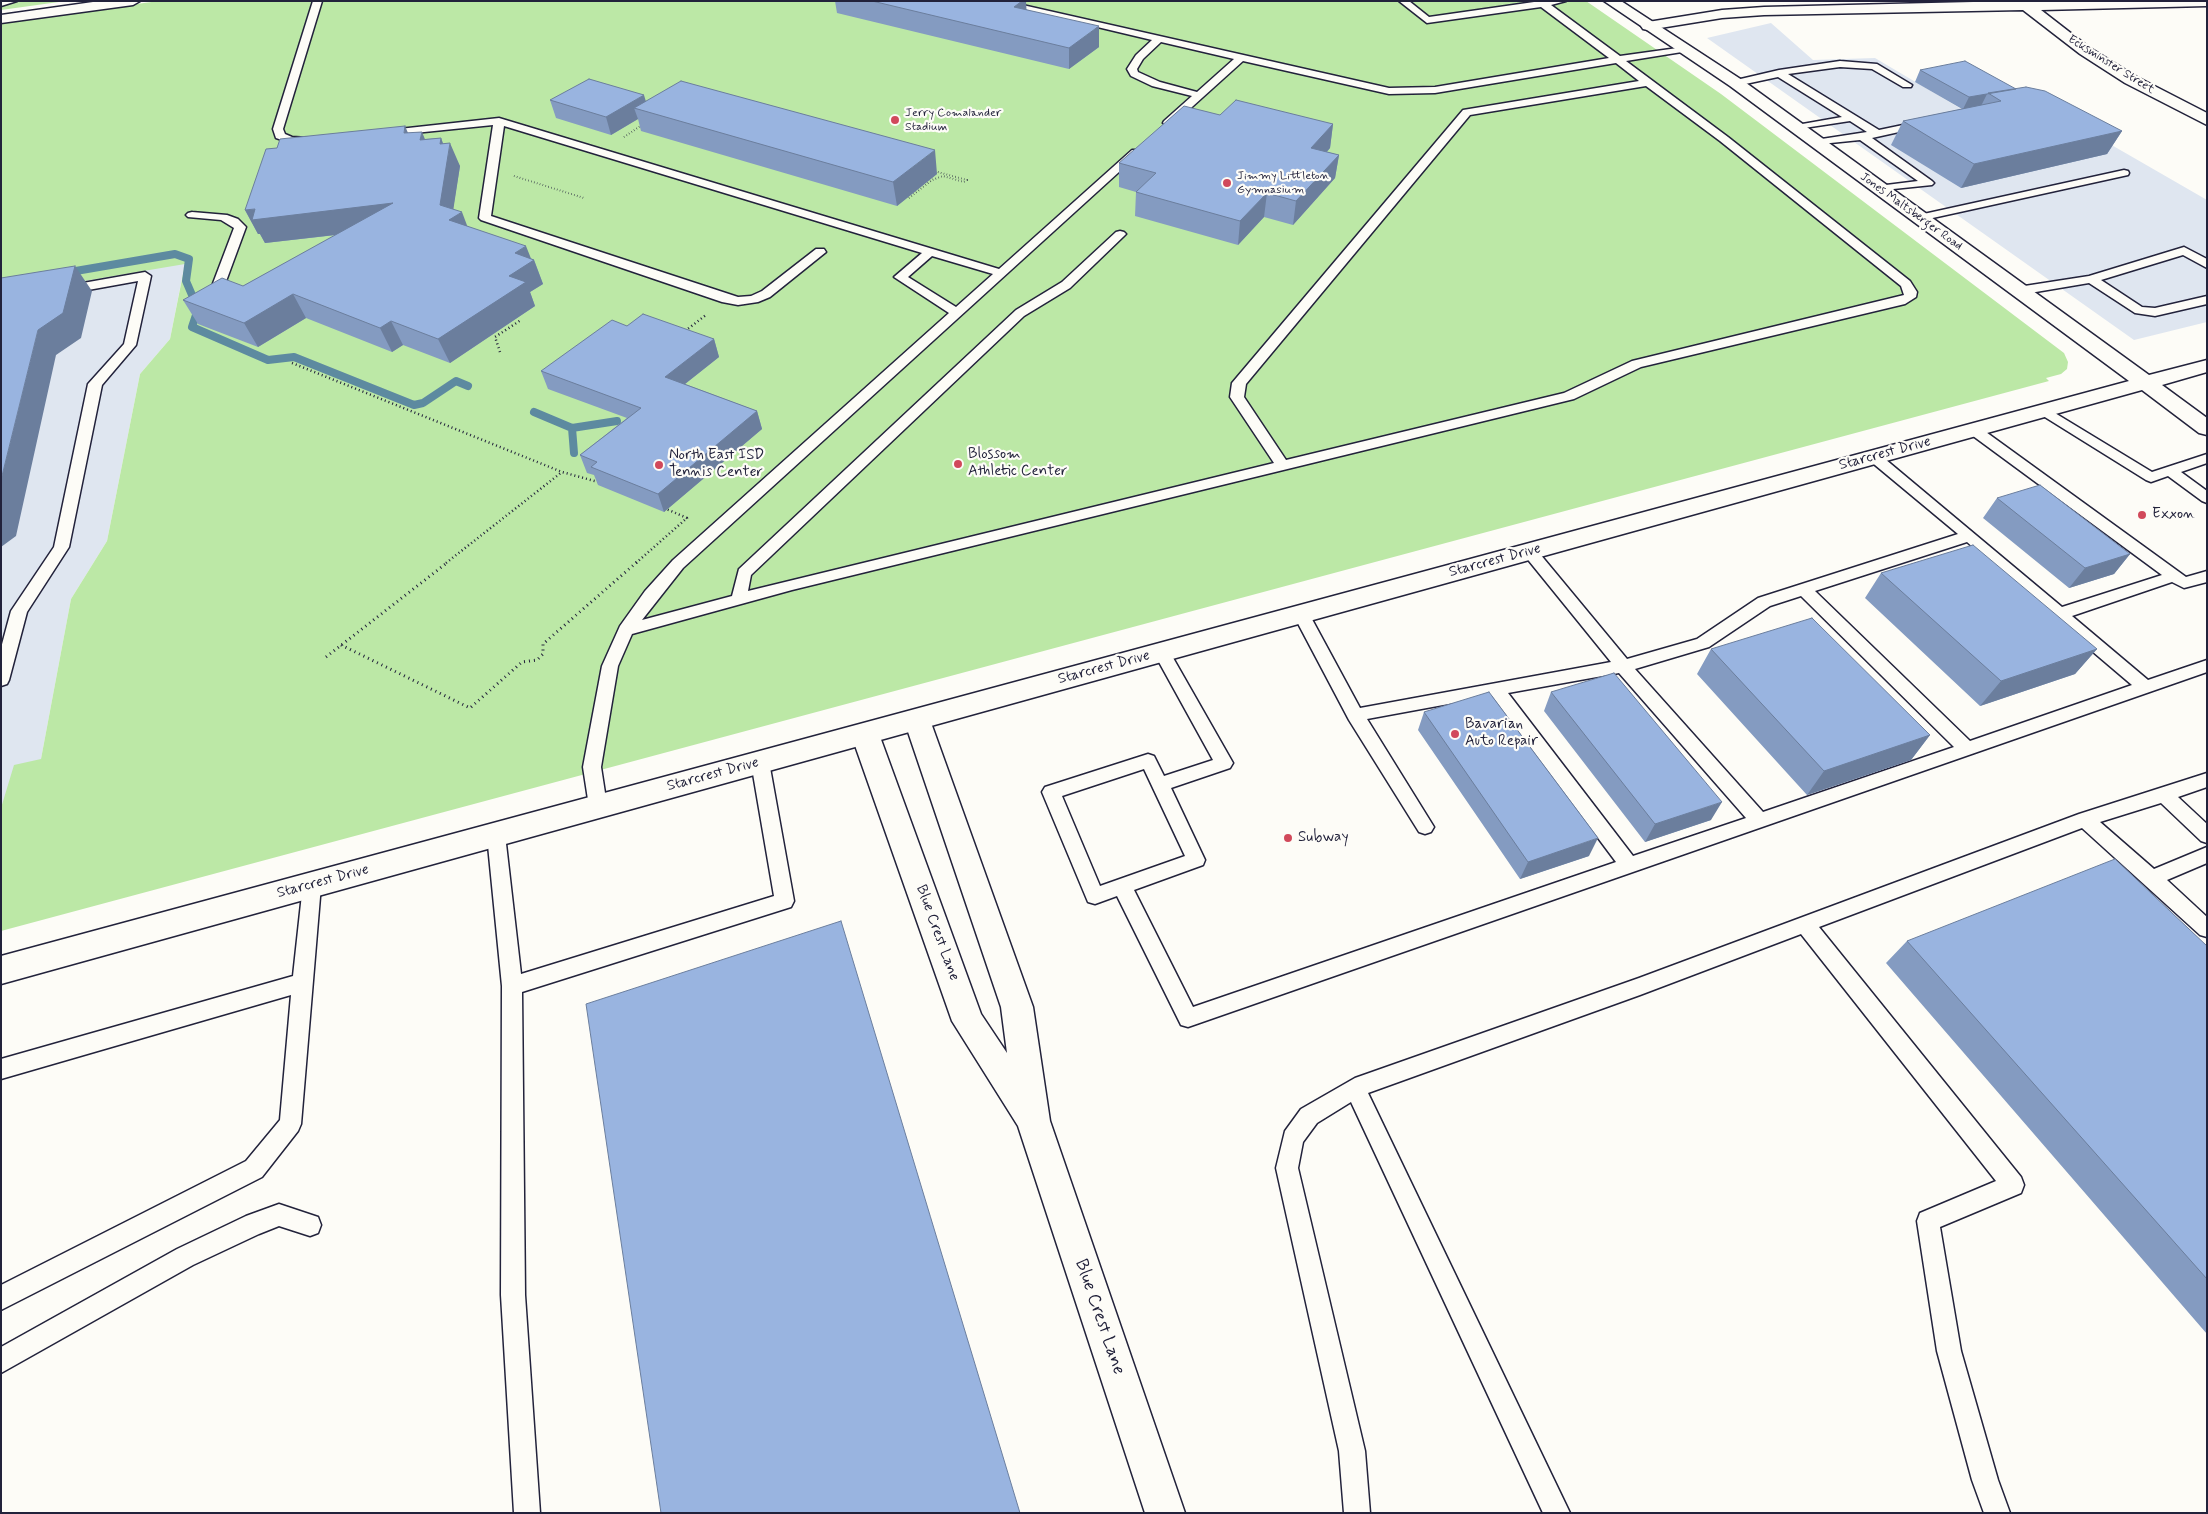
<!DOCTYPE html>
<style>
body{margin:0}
#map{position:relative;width:2208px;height:1514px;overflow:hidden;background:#fdfcf7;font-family:Mynerve,sans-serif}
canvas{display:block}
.frame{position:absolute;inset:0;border:2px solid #22223b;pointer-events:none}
</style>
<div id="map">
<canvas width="2208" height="1514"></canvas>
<div class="frame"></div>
</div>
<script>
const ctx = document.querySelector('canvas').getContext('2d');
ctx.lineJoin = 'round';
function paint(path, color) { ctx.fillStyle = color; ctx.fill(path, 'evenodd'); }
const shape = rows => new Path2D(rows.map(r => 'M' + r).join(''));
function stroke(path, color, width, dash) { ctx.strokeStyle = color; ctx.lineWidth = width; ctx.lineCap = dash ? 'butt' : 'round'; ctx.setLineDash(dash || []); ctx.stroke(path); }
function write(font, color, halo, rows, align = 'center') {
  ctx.font = font + ' Mynerve,sans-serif'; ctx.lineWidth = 4.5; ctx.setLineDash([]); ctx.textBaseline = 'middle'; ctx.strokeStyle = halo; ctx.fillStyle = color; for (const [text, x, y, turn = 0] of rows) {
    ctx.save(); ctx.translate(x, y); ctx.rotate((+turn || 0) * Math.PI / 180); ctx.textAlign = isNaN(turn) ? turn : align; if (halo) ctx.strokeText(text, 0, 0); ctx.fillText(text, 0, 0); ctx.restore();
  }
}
const built = shape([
 [1771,23,1813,60,1875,58,1968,113,2037,102,2207,200,2207,322,2134,340,1707,38],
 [185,263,170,339,140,374,107,541,71,599,41,759,1,905,1,294]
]);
const green = shape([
 [1,1,66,1,1,10],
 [159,1,1586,1,1721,94,2064,353,2068,362,2067,369,2061,374,2046,378,2049,381,1,931,1,808,14,765,41,759,71,599,107,541,140,374,170,339,185,264,1,295,1,22]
]);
const stream = shape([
 [64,273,175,254,189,259,186,281,198,309,192,327,268,360,294,357,414,405,423,403,456,381,468,386],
 [534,412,572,428,617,421],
 [572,428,574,453]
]);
const pathFar2 = shape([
 [624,137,642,125],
 [514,176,584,198],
 [909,198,932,180,943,176,964,182,967,180,934,171]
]);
const pathFar1 = shape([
 [685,331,706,315],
 [500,352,495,337,521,320],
 [292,363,562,472,598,482],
 [446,563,562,472],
 [636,563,687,518,664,508]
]);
const path = shape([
 [341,645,470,708,522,662,537,660,543,654,543,644,637,562],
 [326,657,448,562]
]);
const lane = shape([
 [1,1,17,1,1,6,1,1],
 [313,1,322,1,283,129,285,134,292,137,309,138,314,141,309,144,291,143,276,138,273,129,313,1],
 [988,1,1005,1,1389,88,1435,87,1609,58,1541,7,1427,23,1399,1,1409,1,1429,17,1541,1,1566,1,1551,5,1620,56,1685,47,1685,51,1682,52,1626,61,1728,137,1910,281,1917,292,1916,297,1905,304,1641,367,1574,399,792,590,632,634,618,666,601,767,607,806,604,811,598,813,592,811,589,806,583,767,602,666,620,626,645,591,673,560,949,313,894,277,922,253,504,126,491,216,738,297,751,296,762,291,816,249,824,249,826,252,770,297,758,302,738,305,722,302,481,220,479,218,493,125,385,136,380,133,381,131,499,118,999,269,1132,150,1140,150,1141,152,683,568,642,620,732,596,739,569,1016,310,1062,282,1116,232,1120,231,1124,232,1126,234,1124,236,1070,288,1024,316,751,575,748,591,1274,463,1230,397,1232,383,1463,110,1639,81,1616,63,1435,93,1389,94,1243,61,1172,125,1168,126,1163,123,1164,121,1192,96,1152,86,1131,76,1127,69,1136,55,1152,40,988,1],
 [1161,42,1234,59,1197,92,1160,82,1138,72,1137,69,1143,59,1161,42],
 [1646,86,1720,141,1901,286,1904,295,1632,361,1564,393,1286,460,1244,397,1246,384,1470,115,1646,86],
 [932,256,993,274,956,307,908,277,932,256],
 [1840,61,1877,64,1912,85,1911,87,1903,87,1872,69,1840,67,1788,74,1879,130,1922,121,1926,122,1926,126,1872,138,1932,181,1934,183,1932,185,1874,191,1872,189,1878,186,1918,181,1860,140,1811,145,1810,143,1815,140,1867,132,1850,121,1791,130,1791,126,1842,117,1778,77,1736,86,1731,83,1732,81,1779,70,1840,61],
 [2124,170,2128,171,2129,173,2128,175,1919,221,1913,218,1919,215,2124,170],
 [192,212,227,215,238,219,246,227,225,284,236,288,238,291,236,294,228,294,214,289,212,286,234,228,221,220,188,217,186,215,188,213,192,212],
 [2184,247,2207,259,2207,268,2183,255,2101,280,2142,307,2155,308,2207,296,2207,304,2155,316,2135,313,2089,283,2018,295,2012,291,2018,287,2089,276,2184,247],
 [145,272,151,276,136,345,102,385,69,547,27,612,9,680,7,684,1,686,1,648,11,611,54,547,88,384,124,344,138,281,66,294,60,290,66,286,145,272],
 [2045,407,2152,472,2207,454,2207,463,2181,472,2207,491,2207,503,2202,501,2168,476,2151,482,2146,480,2040,414,2038,411,2045,407],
 [1974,426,1979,427,2186,577,2207,571,2207,582,2184,588,2172,582,2072,616,2148,680,2207,660,2207,672,1188,1027,1181,1025,1117,896,1095,904,1088,902,1042,792,1045,787,1148,754,1154,756,1164,776,1213,760,1154,653,1156,649,1162,647,1168,649,1233,763,1230,768,1171,788,1205,860,1203,865,1134,890,1193,1007,1616,862,1492,696,1367,719,1434,827,1431,832,1425,834,1419,832,1349,720,1293,614,1295,610,1301,608,1307,610,1360,708,1611,662,1525,556,1522,552,1525,548,1530,547,1535,548,1627,659,1697,639,1758,598,1958,534,1869,460,1867,457,1869,454,1874,453,1879,454,2062,607,2162,575,1969,433,1967,430,1969,427,1974,426],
 [1967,542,2053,618,2132,685,1970,741,1815,591,1967,542],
 [1801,596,1954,747,1763,812,1635,669,1709,647,1770,606,1801,596],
 [1619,673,1746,818,1633,856,1508,693,1619,673],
 [1144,769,1185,856,1100,886,1062,796,1144,769],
 [760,755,766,757,769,762,794,901,791,907,522,992,525,1295,540,1513,514,1513,501,1295,502,986,487,835,490,830,496,828,502,830,505,835,521,974,774,896,751,762,754,757,760,755],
 [2207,773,2207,787,2178,797,2207,824,2207,843,2201,841,2161,803,2100,822,2154,869,2207,847,2207,863,2167,880,2207,917,2207,937,2200,935,2082,828,1819,927,2021,1177,2024,1185,2021,1193,1940,1227,1961,1351,1998,1480,2010,1513,1984,1513,1972,1480,1937,1351,1917,1221,1920,1213,1996,1181,1801,934,1640,995,1368,1093,1570,1513,1543,1513,1351,1102,1317,1123,1303,1142,1298,1168,1365,1451,1370,1513,1344,1513,1339,1451,1276,1168,1285,1131,1301,1109,1355,1078,1639,978,2079,814,2207,773],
 [312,877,319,879,321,885,301,1124,298,1131,262,1177,1,1310,1,1285,246,1161,280,1120,291,995,1,1079,1,1059,293,976,303,885,305,879,312,877],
 [279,1204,318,1217,321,1225,318,1233,310,1236,279,1226,259,1234,193,1265,1,1373,1,1347,177,1249,246,1216,279,1204]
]);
const street = shape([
 [100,1,140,1,133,5,1,23,1,15,100,1],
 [2015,1,2207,1,2207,6,2041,10,2090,48,2137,77,2207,113,2207,125,2125,83,2080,54,2023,10,1764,15,1722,18,1648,30,1643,29,1641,26,1643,23,1648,22,1722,10,1764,7,2015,1],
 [917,710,926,713,930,720,1033,1007,1050,1121,1185,1513,1145,1513,1018,1126,952,1021,851,734,855,727,865,724,875,727,879,734,981,1014,1007,1053,1001,1007,904,720,908,713,917,710]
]);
const secondary = shape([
 [1604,1,1621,1,1742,80,2149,375,2207,360,2207,372,2162,385,2207,418,2207,435,2199,433,2142,390,1,984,1,956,2129,381,1730,86,1604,1]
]);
const wall = shape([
 [835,1,1026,1,1026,9,1099,47,1069,69,837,13],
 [1920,70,2016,89,2122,131,2107,154,1961,188,1891,145,1903,121,1962,109,1915,82],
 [550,100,646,101,937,174,897,206,641,131,638,119,611,135,556,118],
 [1333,124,1330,148,1327,152,1339,155,1335,178,1293,225,1264,217,1238,245,1135,216,1136,192,1119,187,1119,163],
 [408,133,425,139,441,138,443,144,460,166,453,209,467,226,534,260,543,284,530,292,535,306,450,363,403,345,392,352,306,318,258,347,198,324,183,300,243,286,336,235,265,243,260,234,258,234,245,210],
 [714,339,719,357,685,384,757,411,762,429,664,512,598,485,594,475,587,473,580,455,627,418,548,389,541,371],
 [1997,498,2130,554,2114,574,2069,588,1983,518],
 [1881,573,2097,649,2075,674,1980,706,1865,598],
 [1711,649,1930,735,1911,760,1807,795,1697,674],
 [1551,692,1711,820,1645,842,1544,711],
 [1424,712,1589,856,1520,879,1418,730],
 [1907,941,2207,946,2207,1334,1886,963]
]);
const shadedWall = shape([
 [1022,1,1026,1,1027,19,1014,7],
 [1099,26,1099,47,1069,69,1069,48],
 [1987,94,1981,106,1963,109,1969,97],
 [644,95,649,112,634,108,638,119,611,135,606,117],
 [1333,124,1330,148,1308,172,1311,148],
 [405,126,415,149,404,133],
 [2122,131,2107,154,1961,188,1974,164],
 [422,132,431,154,420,140],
 [441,138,448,157,450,143,460,166,452,218,462,212,471,236,451,224,440,205,440,144],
 [935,150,937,174,897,206,893,182],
 [1339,155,1335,178,1293,225,1296,201],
 [1267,193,1264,217,1238,245,1240,221],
 [393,203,404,227,265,243,260,234,258,234,245,210],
 [526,246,532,261,534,260,543,284,530,292,535,306,450,363,438,339,509,276,515,253],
 [75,266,92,291,81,338,56,355,16,536,1,547,1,480,38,330],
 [293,294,306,318,258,347,244,323],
 [391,321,403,345,392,352,380,328],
 [714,339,719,357,671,395,665,377],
 [757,411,762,429,664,512,658,494],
 [2130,554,2114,574,2069,588,2085,568],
 [2097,649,2075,674,1980,706,2001,681],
 [1930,735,1911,760,1807,795,1824,771],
 [1722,802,1711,820,1645,842,1655,824],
 [1598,838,1589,856,1520,879,1528,862]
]);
const building = shape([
 [872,1,1022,1,1014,7,1099,26,1069,48,872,1],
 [1965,61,2016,89,1969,97,1920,70,1965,61],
 [589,79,644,95,606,117,550,100,589,79],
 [681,81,935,150,893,182,634,108,681,81],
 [2026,87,2045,91,2122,131,1974,164,1903,121,2001,101,1988,93,2026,87],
 [1236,100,1333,124,1311,148,1339,155,1296,201,1267,193,1240,221,1136,192,1156,173,1119,163,1184,106,1220,115,1236,100],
 [405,126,404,133,422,132,420,140,441,138,440,144,450,143,440,205,462,212,449,220,526,246,515,253,534,260,509,276,526,282,438,339,391,321,380,328,293,294,244,323,183,300,222,278,243,286,393,203,252,220,255,209,245,210,266,149,277,148,280,139,405,126],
 [75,266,63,313,38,330,1,480,1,278,75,266],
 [643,314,714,339,665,377,757,411,658,494,591,467,597,462,580,455,641,408,541,371,612,320,627,326,643,314],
 [2040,485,2130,554,2085,568,1997,498,2040,485],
 [1973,545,2097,649,2001,681,1881,573,1973,545],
 [1812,618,1930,735,1824,771,1711,649,1812,618],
 [1614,673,1722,802,1655,824,1551,692,1614,673],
 [1489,692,1598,838,1528,862,1424,712,1489,692],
 [2115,859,2207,946,2207,1279,1907,941,2115,859],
 [841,921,1020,1513,661,1513,586,1004,841,921]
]);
const markers = [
 [895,120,5,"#d1495b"],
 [1227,183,5,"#d1495b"],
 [958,464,5,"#d1495b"],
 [659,465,5,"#d1495b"],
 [2142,515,5,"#d1495b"],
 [1455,734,5,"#d1495b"],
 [1288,838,5,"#d1495b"]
];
const farStreetnames = [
 ["Ecksminster Street",2111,65,32],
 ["Jones Maltsberger Road",1911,212,36]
];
const farPoinames = [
 ["Jerry Comalander",905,113],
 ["Stadium",905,127],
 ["Jimmy Littleton",1237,176],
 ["Gymnasium",1237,190]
];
const streetNames = [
 ["Starcrest Drive",1885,454,-15],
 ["Starcrest Drive",1495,561,-15],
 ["Starcrest Drive",1104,668,-15],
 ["Starcrest Drive",713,775,-15],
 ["Starcrest Drive",323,882,-15],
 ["Blue Crest Lane",937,933,70]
];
const poiNames = [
 ["Blossom",968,455],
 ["Athletic Center",968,472],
 ["North East ISD",669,456],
 ["Tennis Center",669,473],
 ["Exxon",2152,515],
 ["Bavarian",1465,725],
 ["Auto Repair",1465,742],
 ["Subway",1298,838]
];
const nearStreetnames = [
 ["Blue Crest Lane",1099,1317,71]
];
paint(built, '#dfe6f0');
paint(green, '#bce8a6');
stroke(stream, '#5d8aa0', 8);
stroke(lane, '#22223b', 3);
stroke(street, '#22223b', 3);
stroke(secondary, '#22223b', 3);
stroke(pathFar2, '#22223b', 2, [0.5, 2.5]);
stroke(pathFar1, '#22223b', 2.5, [1, 3]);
stroke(path, '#22223b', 3, [1, 4]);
paint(lane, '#fdfcf7');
paint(street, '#fdfcf7');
paint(secondary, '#fdfcf7');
paint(wall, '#849bc1');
paint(shadedWall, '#6b7e9d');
paint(building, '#99b4e0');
stroke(building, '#6b7e9d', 1);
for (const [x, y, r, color] of markers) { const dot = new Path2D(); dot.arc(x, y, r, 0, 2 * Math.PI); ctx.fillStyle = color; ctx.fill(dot); stroke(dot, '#fdfcf7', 2); }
write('12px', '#22223b', '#fdfcf7', farStreetnames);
write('12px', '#22223b', '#fdfcf7', farPoinames, 'left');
write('15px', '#22223b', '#fdfcf7', streetNames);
write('15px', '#22223b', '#fdfcf7', poiNames, 'left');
write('18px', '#22223b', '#fdfcf7', nearStreetnames);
</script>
